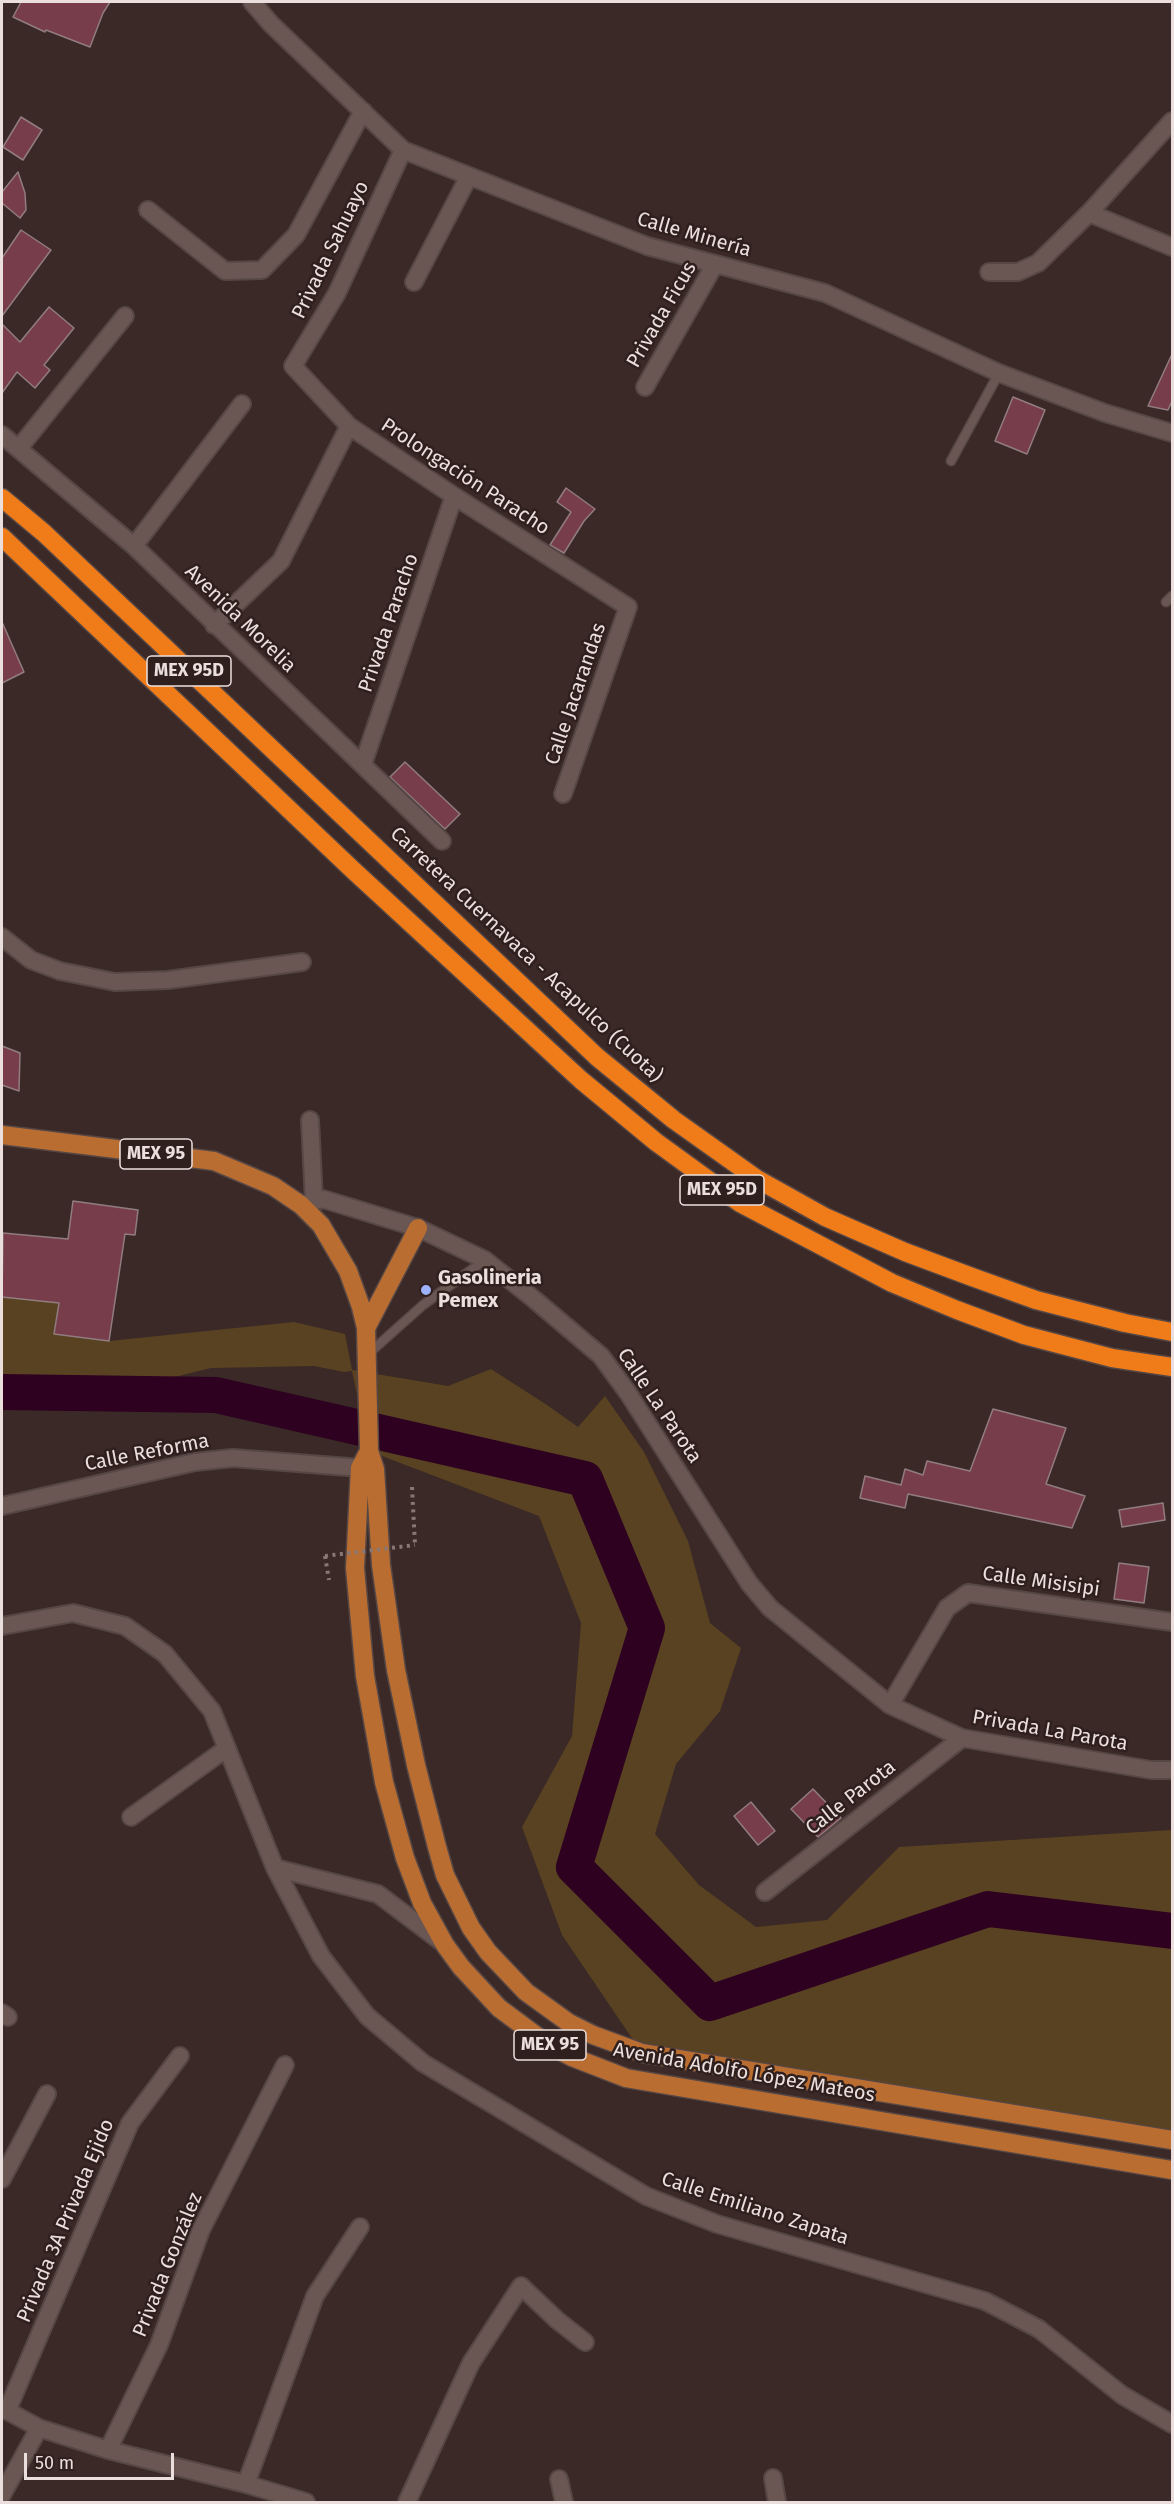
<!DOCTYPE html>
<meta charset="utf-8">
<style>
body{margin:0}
#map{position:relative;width:1174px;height:2504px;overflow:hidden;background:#3a2927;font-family:"Fira Sans",sans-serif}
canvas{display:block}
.frame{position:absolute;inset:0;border:3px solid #ebdfdd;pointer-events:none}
.scale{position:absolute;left:24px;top:2453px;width:150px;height:27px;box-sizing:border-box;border:3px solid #ebdfdd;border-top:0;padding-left:8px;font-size:18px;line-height:21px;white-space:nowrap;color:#ebdfdd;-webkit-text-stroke:4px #30201d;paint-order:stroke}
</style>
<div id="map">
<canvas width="1174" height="2504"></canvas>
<div class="frame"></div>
<div class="scale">50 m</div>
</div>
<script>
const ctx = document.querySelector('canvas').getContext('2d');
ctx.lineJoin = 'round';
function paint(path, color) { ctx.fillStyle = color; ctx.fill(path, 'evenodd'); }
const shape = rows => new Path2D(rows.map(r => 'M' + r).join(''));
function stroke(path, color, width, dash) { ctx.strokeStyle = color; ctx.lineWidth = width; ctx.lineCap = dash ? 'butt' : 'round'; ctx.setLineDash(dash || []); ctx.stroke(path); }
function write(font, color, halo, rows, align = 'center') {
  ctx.font = font + ' "Fira Sans",sans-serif'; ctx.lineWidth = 5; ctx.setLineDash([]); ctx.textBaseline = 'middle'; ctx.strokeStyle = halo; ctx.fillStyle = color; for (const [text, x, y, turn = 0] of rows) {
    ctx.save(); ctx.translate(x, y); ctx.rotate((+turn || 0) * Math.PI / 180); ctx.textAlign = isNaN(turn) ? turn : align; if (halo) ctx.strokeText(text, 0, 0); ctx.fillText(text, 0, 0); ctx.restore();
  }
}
const green = shape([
 [2,1297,59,1302,54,1334,109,1341,294,1322,345,1334,352,1370,448,1386,491,1369,547,1405,578,1427,605,1396,644,1452,688,1541,710,1623,741,1648,720,1711,676,1764,655,1834,699,1885,756,1927,827,1920,899,1847,1172,1830,1172,2139,642,2053,562,1935,522,1827,572,1736,581,1623,539,1516,369,1451,352,1371,344,1372,314,1366,211,1368,118,1391,18,1384,2,1378]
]);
const river = shape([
 [2,1392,216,1395,585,1479,647,1628,574,1867,710,2003,988,1909,1172,1931]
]);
const building = shape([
 [21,2,110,2,103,13,90,47,46,30,45,32,13,17,21,2],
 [21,117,42,130,23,160,3,147,21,117],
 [18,172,25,193,26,210,20,218,2,203,2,192,18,172],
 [21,230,51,250,2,316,2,258,21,230],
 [49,307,74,328,44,365,50,370,35,388,17,372,2,393,2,324,20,342,49,307],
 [1173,352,1173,399,1168,410,1148,406,1173,352],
 [1013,397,1045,410,1027,454,995,441,1013,397],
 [566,488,595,509,584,521,564,553,550,545,571,512,557,502,566,488],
 [2,622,24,672,2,683,2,622],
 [405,762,460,814,445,829,390,777,405,762],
 [2,1046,20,1053,19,1091,2,1085,2,1046],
 [73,1201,138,1210,135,1235,125,1234,109,1341,54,1334,59,1303,2,1297,3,1233,68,1239,73,1201],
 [993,1409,1066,1428,1046,1484,1085,1496,1072,1528,908,1494,905,1508,860,1498,865,1476,901,1485,905,1469,923,1475,927,1461,970,1471,993,1409],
 [1163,1503,1165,1520,1122,1527,1119,1510,1163,1503],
 [1119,1563,1149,1567,1144,1603,1114,1599,1119,1563],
 [813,1789,841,1818,818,1837,791,1809,813,1789],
 [751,1802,775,1831,758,1845,734,1816,751,1802]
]);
const path = shape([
 [412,1487,415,1545],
 [325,1556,329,1580]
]);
const service = shape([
 [951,461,999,373],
 [1166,602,1172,596],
 [367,1355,423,1305,485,1260]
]);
const minor = shape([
 [252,2,271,24,403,150,647,246,825,293,999,373,1105,413,1172,433],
 [403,150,337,293,293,366,349,426,454,496,628,607,563,794],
 [148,210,225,271,262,270,296,235,363,111],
 [1089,213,1172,247],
 [989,272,1018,272,1038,263,1089,213,1172,121],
 [414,282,469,176],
 [645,387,715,264],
 [2,435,134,546,442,841],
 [19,448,125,316],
 [134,546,242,404],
 [214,625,281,561,349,426],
 [363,764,454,496],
 [2,937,31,960,60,971,115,982,168,980,302,962],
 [310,1120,314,1201],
 [301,1205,323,1199,418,1228,485,1260,535,1300,601,1356,628,1393,749,1583,770,1608,890,1705,962,1738,1151,1770,1172,1770],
 [2,1506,195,1462,233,1458,374,1469],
 [2,1626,73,1613,125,1626,165,1654,212,1711,275,1868,321,1956,367,2016,423,2063,646,2196,717,2224,985,2301,1039,2329,1122,2395,1172,2424],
 [890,1705,947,1608,968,1593,1172,1622],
 [131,1817,227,1748],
 [275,1868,378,1894,443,1943],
 [765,1892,962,1738],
 [2,2013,8,2017],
 [2,2179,47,2094],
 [2,2408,39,2428,108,2450,246,2484,306,2502],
 [7,2411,130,2123,180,2056],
 [108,2450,159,2345,201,2230,285,2065],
 [773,2478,777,2502],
 [559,2479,564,2502],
 [246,2484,315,2296,360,2227],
 [2,2495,39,2428],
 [407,2502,471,2363,521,2286,557,2320,585,2342]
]);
const primary = shape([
 [2,1135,214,1161,273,1186,301,1205,321,1225,348,1271,361,1307,366,1328,369,1451,375,1469,381,1565,396,1670,416,1765,437,1847,445,1875,471,1928,488,1952,526,1992,569,2023,593,2035,642,2053,1172,2140],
 [366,1328,418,1228],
 [369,1451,360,1468,355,1568,365,1676,384,1782,405,1858,422,1903,445,1945,461,1967,499,2008,546,2043,572,2057,626,2078,1172,2170]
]);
const motorway = shape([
 [2,498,44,533,597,1057,674,1120,757,1179,825,1217,905,1252,972,1277,1036,1300,1125,1323,1172,1332],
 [2,537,354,871,581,1080,656,1142,740,1203,892,1283,957,1310,1024,1335,1112,1358,1172,1367]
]);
const pathBridge = shape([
 [325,1556,415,1545]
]);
const markers = [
 [426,1290,6,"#9eb3fd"]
];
const shields = [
 [189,671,84],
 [156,1154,72],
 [722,1190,84],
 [550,2045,72]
];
const shieldNames = [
 ["MEX 95D",189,671],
 ["MEX 95",156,1154],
 ["MEX 95D",722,1190],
 ["MEX 95",550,2045]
];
const streetNames = [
 ["Calle Minería",694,235,16],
 ["Privada Sahuayo",331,250,-64],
 ["Privada Ficus",662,315,-60],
 ["Prolongación Paracho",465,477,33],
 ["Avenida Morelia",240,619,44],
 ["Privada Paracho",389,623,-71],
 ["Calle Jacarandas",576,694,-71],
 ["Carretera Cuernavaca - Acapulco (Cuota)",526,955,43],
 ["Calle La Parota",659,1406,56],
 ["Calle Reforma",147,1453,-11],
 ["Calle Misisipi",1041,1582,8],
 ["Privada La Parota",1050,1731,10],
 ["Calle Parota",851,1798,-38],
 ["Avenida Adolfo López Mateos",744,2073,10],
 ["Calle Emiliano Zapata",755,2209,18],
 ["Privada 3A Privada Ejido",66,2221,-67],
 ["Privada González",168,2265,-68]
];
const poiNames = [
 ["Gasolineria",438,1278],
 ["Pemex",438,1301]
];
paint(green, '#594221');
stroke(river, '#2e0121', 36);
paint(building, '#783d4b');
stroke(building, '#917c80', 1.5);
stroke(service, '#564745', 11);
stroke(minor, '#564745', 20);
stroke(primary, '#564745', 21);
stroke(motorway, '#564745', 21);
stroke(path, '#877876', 4, [3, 4.5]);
stroke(service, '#6a5754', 8);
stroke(minor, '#6a5754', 16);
stroke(primary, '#ba6d31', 18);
stroke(motorway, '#f07b19', 18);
stroke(pathBridge, '#877876', 4, [3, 4.5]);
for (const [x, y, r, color] of markers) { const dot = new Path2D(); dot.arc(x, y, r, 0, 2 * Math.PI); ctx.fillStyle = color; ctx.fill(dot); stroke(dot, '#30201d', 2); }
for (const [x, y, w] of shields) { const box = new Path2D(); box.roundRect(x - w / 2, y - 15, w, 30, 4.5); ctx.fillStyle = '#30201d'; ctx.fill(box); stroke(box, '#ebdfdd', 1.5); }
write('bold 18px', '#ebdfdd', null, shieldNames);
write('20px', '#ebdfdd', '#30201d', streetNames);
write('bold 20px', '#ebdfdd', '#30201d', poiNames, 'left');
</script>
